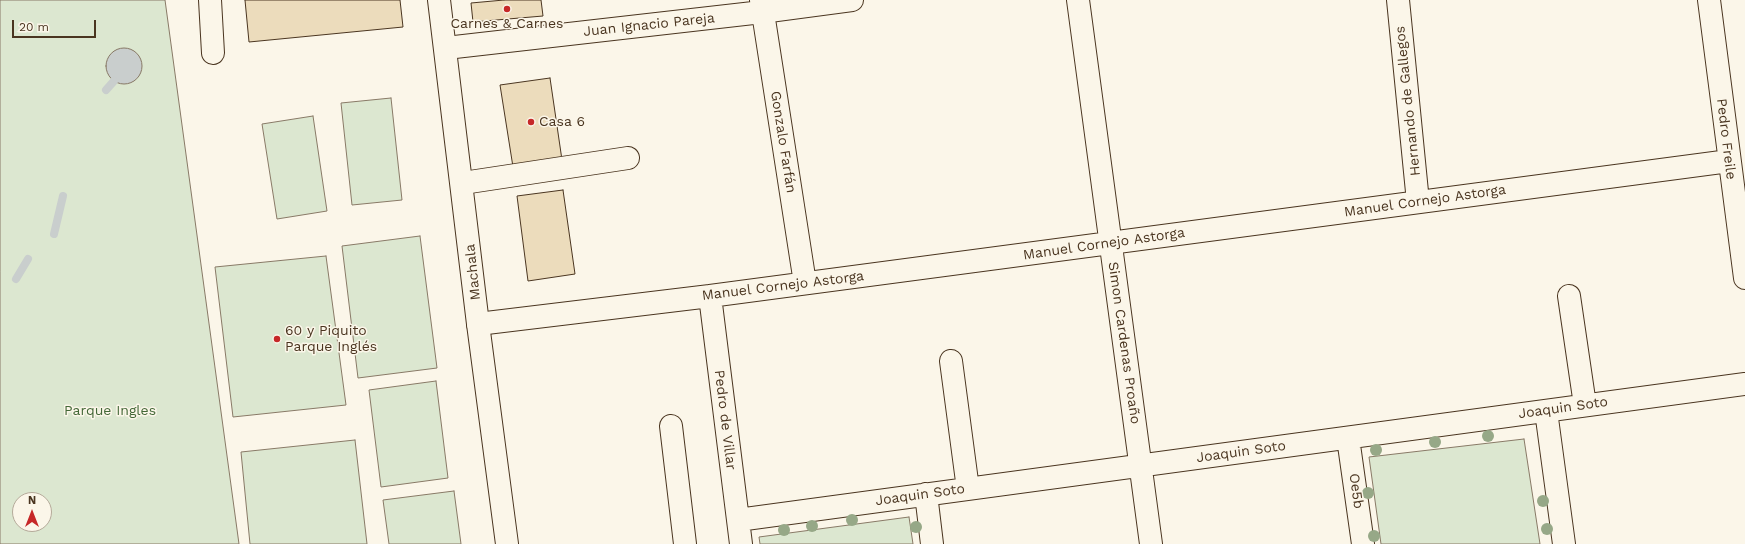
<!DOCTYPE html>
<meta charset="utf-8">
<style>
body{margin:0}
#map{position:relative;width:1745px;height:544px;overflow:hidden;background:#fbf6e9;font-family:"Work Sans",sans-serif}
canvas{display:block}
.north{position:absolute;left:12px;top:492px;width:40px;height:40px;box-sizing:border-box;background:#fbf6e9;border:1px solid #b4a999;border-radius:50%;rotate:0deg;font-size:11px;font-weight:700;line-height:16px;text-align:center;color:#4a3520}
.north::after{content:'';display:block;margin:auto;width:14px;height:18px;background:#c62828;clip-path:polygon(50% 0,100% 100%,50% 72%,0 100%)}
.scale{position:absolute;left:12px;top:20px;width:84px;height:18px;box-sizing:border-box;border:2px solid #4a3520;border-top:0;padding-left:5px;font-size:12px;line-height:14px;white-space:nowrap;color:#4a3520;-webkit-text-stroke:3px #fbf6e9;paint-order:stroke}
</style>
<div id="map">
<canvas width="1745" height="544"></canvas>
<div class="north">N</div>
<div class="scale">20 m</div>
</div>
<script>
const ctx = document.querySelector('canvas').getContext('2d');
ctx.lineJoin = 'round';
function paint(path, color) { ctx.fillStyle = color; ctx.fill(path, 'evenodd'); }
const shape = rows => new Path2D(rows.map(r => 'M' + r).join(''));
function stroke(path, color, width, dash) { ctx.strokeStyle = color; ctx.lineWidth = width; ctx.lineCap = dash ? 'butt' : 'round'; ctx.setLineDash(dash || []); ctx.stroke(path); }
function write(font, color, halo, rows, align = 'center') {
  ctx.font = font + ' "Work Sans",sans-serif'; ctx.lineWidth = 3; ctx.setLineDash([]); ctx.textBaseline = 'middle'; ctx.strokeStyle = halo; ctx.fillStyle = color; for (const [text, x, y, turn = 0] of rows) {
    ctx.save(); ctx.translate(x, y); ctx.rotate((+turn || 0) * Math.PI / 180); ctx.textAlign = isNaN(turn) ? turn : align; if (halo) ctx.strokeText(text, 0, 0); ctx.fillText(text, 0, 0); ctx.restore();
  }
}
const green = shape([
 [0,0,165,0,239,544,0,544,0,0],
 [20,500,44,500,44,524,20,524,20,500],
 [391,98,402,200,352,205,341,103,391,98],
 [313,116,327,211,277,219,262,124,313,116],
 [420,236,437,368,358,378,342,246,420,236],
 [326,256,346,405,233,417,215,267,326,256],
 [436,381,448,478,381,487,369,390,436,381],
 [1524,439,1540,544,1381,544,1369,457,1524,439],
 [355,440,367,544,250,544,241,452,355,440],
 [454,491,461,544,389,544,383,500,454,491],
 [909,517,913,544,760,544,759,537,909,517]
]);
const water = shape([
 '106 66a18 18 0 1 1 36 0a18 18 0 1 1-36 0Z'
]);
const stream = shape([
 [106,90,114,81],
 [54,234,63,196],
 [16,279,28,259]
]);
const building = shape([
 [245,0,400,0,403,27,249,42,245,0],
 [504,0,541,0,543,16,473,22,471,3,504,0],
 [550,78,562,160,513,167,500,85,550,78],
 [563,190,575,274,528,281,517,196,563,190]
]);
const minor = shape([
 [210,0,213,53],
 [761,0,805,283],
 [1078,0,1151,544],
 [1398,0,1418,202],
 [1709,0,1745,278],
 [446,48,762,12,852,0],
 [463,183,628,158],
 [710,296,741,544],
 [1569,296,1585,405],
 [478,324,710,296,1729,161],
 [951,361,968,489],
 [1546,411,1564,544],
 [671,426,685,544],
 [1348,438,1363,544],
 [926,494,932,544],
 [738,520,1745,384]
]);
const major = shape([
 [439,0,478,324,507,544]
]);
const trees = [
 [1488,436],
 [1435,442],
 [1376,450],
 [1368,493],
 [1543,501],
 [852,520],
 [812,526],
 [916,527],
 [1547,529],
 [784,530],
 [1374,536]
];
const markers = [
 [507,9,4,"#c62828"],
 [531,122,4,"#c62828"],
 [277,339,4,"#c62828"]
];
const poiNames = [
 ["Carnes & Carnes",507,24,"center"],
 ["Casa 6",539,122],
 ["60 y Piquito",285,331],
 ["Parque Inglés",285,347]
];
const streetNames = [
 ["Juan Ignacio Pareja",649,25,-6],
 ["Hernando de Gallegos",1408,101,-96],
 ["Pedro Freile",1726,139,83],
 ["Gonzalo Farfán",783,142,81],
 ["Manuel Cornejo Astorga",1425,201,-8],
 ["Manuel Cornejo Astorga",1104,244,-8],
 ["Machala",473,272,-96],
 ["Manuel Cornejo Astorga",783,286,-7],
 ["Simon Cardenas Proaño",1124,343,82],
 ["Joaquin Soto",1563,408,-8],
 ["Pedro de Villar",725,420,83],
 ["Joaquin Soto",1241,452,-8],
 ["Oe5b",1356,491,82],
 ["Joaquin Soto",920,495,-8]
];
const parkNames = [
 ["Parque Ingles",110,411]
];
paint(green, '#dce7d0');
stroke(green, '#887966', 1);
paint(water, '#c9cecd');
stroke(water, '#887966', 1);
stroke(stream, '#c9cecd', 8);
paint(building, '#ecdcbc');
stroke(building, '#4a3520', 1);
stroke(minor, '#4a3520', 24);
stroke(major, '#4a3520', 24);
stroke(minor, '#fbf6e9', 22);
stroke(major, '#fbf6e9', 22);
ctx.fillStyle = '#96a887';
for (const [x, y] of trees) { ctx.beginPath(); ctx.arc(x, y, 6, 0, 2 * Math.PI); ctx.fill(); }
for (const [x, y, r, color] of markers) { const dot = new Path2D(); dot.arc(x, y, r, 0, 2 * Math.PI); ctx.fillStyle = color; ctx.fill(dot); stroke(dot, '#fbf6e9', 1.5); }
write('14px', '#4a3520', '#fbf6e9', poiNames, 'left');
write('14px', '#4a3520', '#fbf6e9', streetNames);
write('14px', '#436837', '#fbf6e9', parkNames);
</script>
